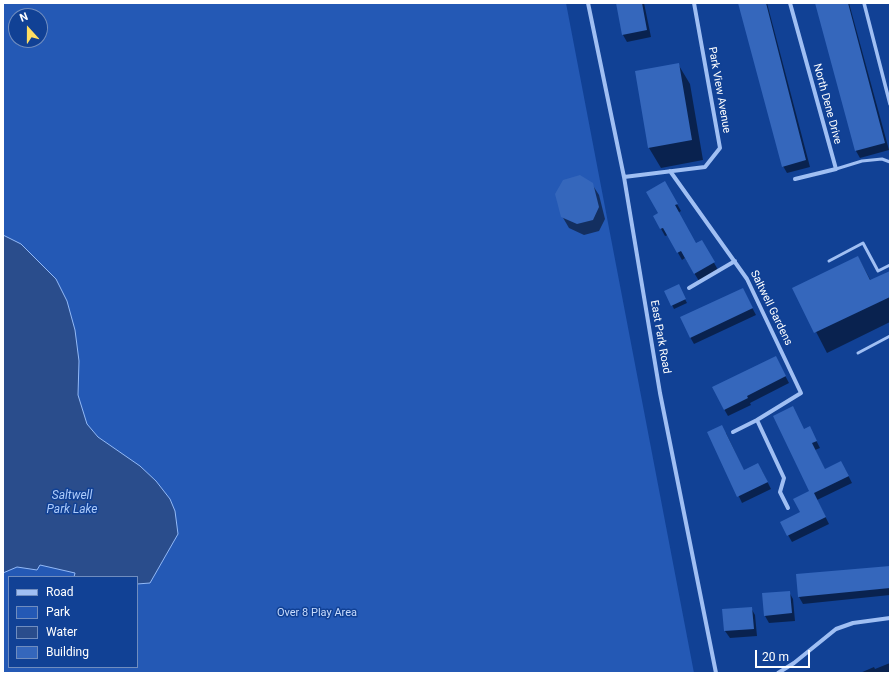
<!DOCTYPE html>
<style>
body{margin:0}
#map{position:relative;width:893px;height:676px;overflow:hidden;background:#114195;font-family:Roboto,sans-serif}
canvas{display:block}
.frame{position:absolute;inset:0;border:4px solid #fff;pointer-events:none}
.legend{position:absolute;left:8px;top:576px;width:130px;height:92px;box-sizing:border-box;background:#114195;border:1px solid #708dbf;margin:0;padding:5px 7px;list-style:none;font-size:12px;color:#fff}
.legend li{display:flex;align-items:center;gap:8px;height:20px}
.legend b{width:20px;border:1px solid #708dbf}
.north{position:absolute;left:8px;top:8px;width:40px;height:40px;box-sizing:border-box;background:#114195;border:1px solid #708dbf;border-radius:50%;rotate:339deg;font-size:11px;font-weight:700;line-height:16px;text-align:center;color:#fff}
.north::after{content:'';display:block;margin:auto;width:14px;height:18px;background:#ffde62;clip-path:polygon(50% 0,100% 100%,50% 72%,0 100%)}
.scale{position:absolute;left:755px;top:650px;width:55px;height:18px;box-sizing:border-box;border:2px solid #fff;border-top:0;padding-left:5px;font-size:12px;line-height:14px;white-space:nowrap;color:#fff;-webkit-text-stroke:3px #114195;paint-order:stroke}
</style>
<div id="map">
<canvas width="893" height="676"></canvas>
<div class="frame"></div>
<ul class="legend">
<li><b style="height:5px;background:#a0bff3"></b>Road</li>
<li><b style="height:11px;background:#2459b5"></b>Park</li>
<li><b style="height:11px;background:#2a4d8c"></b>Water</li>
<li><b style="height:11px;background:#3567bc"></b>Building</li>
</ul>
<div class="north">N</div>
<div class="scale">20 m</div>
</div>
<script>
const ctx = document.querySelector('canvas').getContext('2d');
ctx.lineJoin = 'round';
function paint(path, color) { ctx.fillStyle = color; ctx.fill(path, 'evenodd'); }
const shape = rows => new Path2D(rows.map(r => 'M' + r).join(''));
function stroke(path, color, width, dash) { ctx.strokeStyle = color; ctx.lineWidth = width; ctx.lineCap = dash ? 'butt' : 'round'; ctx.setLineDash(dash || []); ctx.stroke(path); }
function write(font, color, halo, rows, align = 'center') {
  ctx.font = font + ' Roboto,sans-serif'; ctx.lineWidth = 3; ctx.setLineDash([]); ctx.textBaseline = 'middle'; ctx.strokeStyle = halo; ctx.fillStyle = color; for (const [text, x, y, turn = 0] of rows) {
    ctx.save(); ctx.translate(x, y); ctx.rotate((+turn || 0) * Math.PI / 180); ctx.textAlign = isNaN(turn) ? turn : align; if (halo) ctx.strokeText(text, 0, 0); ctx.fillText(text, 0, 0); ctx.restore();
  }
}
const green = shape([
 [3,3,566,3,694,673,3,673],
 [16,16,40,16,40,40,16,40],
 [9,577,137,577,137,667,9,667]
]);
const water = shape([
 [3,235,21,244,56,279,67,301,75,330,79,361,78,395,87,424,98,437,140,466,156,481,170,499,175,511,178,534,150,583,137,584,137,577,74,577,75,573,40,565,37,570,17,567,3,573,3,235]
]);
const shadow = shape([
 [617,3,644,3,651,37,627,42,623,35],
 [739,3,767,3,810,167,787,173,783,166],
 [816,3,849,3,889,150,860,158,856,151],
 [678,64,690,84,703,160,661,168,649,148],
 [665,183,681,211,678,213,695,245,702,241,718,270,699,281,685,258,682,260,668,235,665,236,654,216,659,213],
 [592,184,599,195,605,219,599,231,584,235,569,228,562,216],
 [858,257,871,281,890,274,890,322,827,353,794,289],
 [680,289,687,303,674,309,672,305],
 [746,296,756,315,694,344,690,337],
 [779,364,789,383,750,403,751,405,728,416,724,409],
 [804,430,813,434,820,448,815,450,825,470,845,469,852,483,817,500,829,524,792,542,788,535,801,513,810,492],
 [709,433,726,433,744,471,762,471,771,489,742,503],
 [890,567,890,595,803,604,799,597],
 [789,592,793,599,795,621,769,623,765,616],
 [751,608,755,615,757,636,730,638,725,631,723,610],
 [890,663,890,673,860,673,874,667,875,669]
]);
const building = shape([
 [616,3,642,3,647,30,622,35],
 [738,3,766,3,806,160,782,167],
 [815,3,848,3,885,143,855,151],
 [679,63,692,140,648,148,635,71],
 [580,175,593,183,599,207,593,220,577,224,561,217,555,194,563,180],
 [665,181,678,204,675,205,696,243,702,240,715,262,694,274,681,251,677,253,663,228,660,229,653,216,658,213,646,192],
 [858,256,870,280,890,271,890,297,814,333,792,288],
 [679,284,686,299,671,306,664,291],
 [743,288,753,308,690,338,680,317],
 [776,356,786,376,747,396,748,398,724,410,712,387],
 [793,406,804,429,810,426,817,441,812,443,825,469,841,461,849,476,814,493,826,517,787,536,780,522,800,512,793,499,809,491,773,416],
 [722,425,744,470,758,463,768,482,737,497,707,432],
 [890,566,890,588,798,597,796,574],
 [790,591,792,613,764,616,762,593],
 [752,607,754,629,724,631,722,609]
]);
const service = shape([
 [836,169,862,161,882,159,890,162],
 [829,261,863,243,878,271,890,265],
 [858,353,890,336]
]);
const pedestrian = shape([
 [864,3,890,104]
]);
const minor = shape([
 [588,3,624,177,660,393,716,673],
 [790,3,836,169,795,179],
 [670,171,747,279,801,393,757,420,733,432],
 [624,177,705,167,720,148,694,3],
 [689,288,735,261],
 [757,420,784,478,780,492,788,508],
 [778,673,794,663,836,629,853,623,890,618]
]);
const streetNames = [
 ["Park View Avenue",719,90,80],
 ["North Dene Drive",827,104,75],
 ["Saltwell Gardens",771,308,64],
 ["East Park Road",660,337,80]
];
const parkNames = [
 ["Over 8 Play Area",317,613]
];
const waterNames = [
 ["Saltwell",72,496],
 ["Park Lake",72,510]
];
paint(green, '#2459b5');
paint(water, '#2a4d8c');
stroke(water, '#92b9f7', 1);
paint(shadow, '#0007');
paint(building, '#3567bc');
stroke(service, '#a0bff3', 3);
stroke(pedestrian, '#a0bff3', 3.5);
stroke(minor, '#a0bff3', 4);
write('11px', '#fff', '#114195', streetNames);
write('11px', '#c8dcfd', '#114195', parkNames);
write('italic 12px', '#accafa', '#114195', waterNames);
</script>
